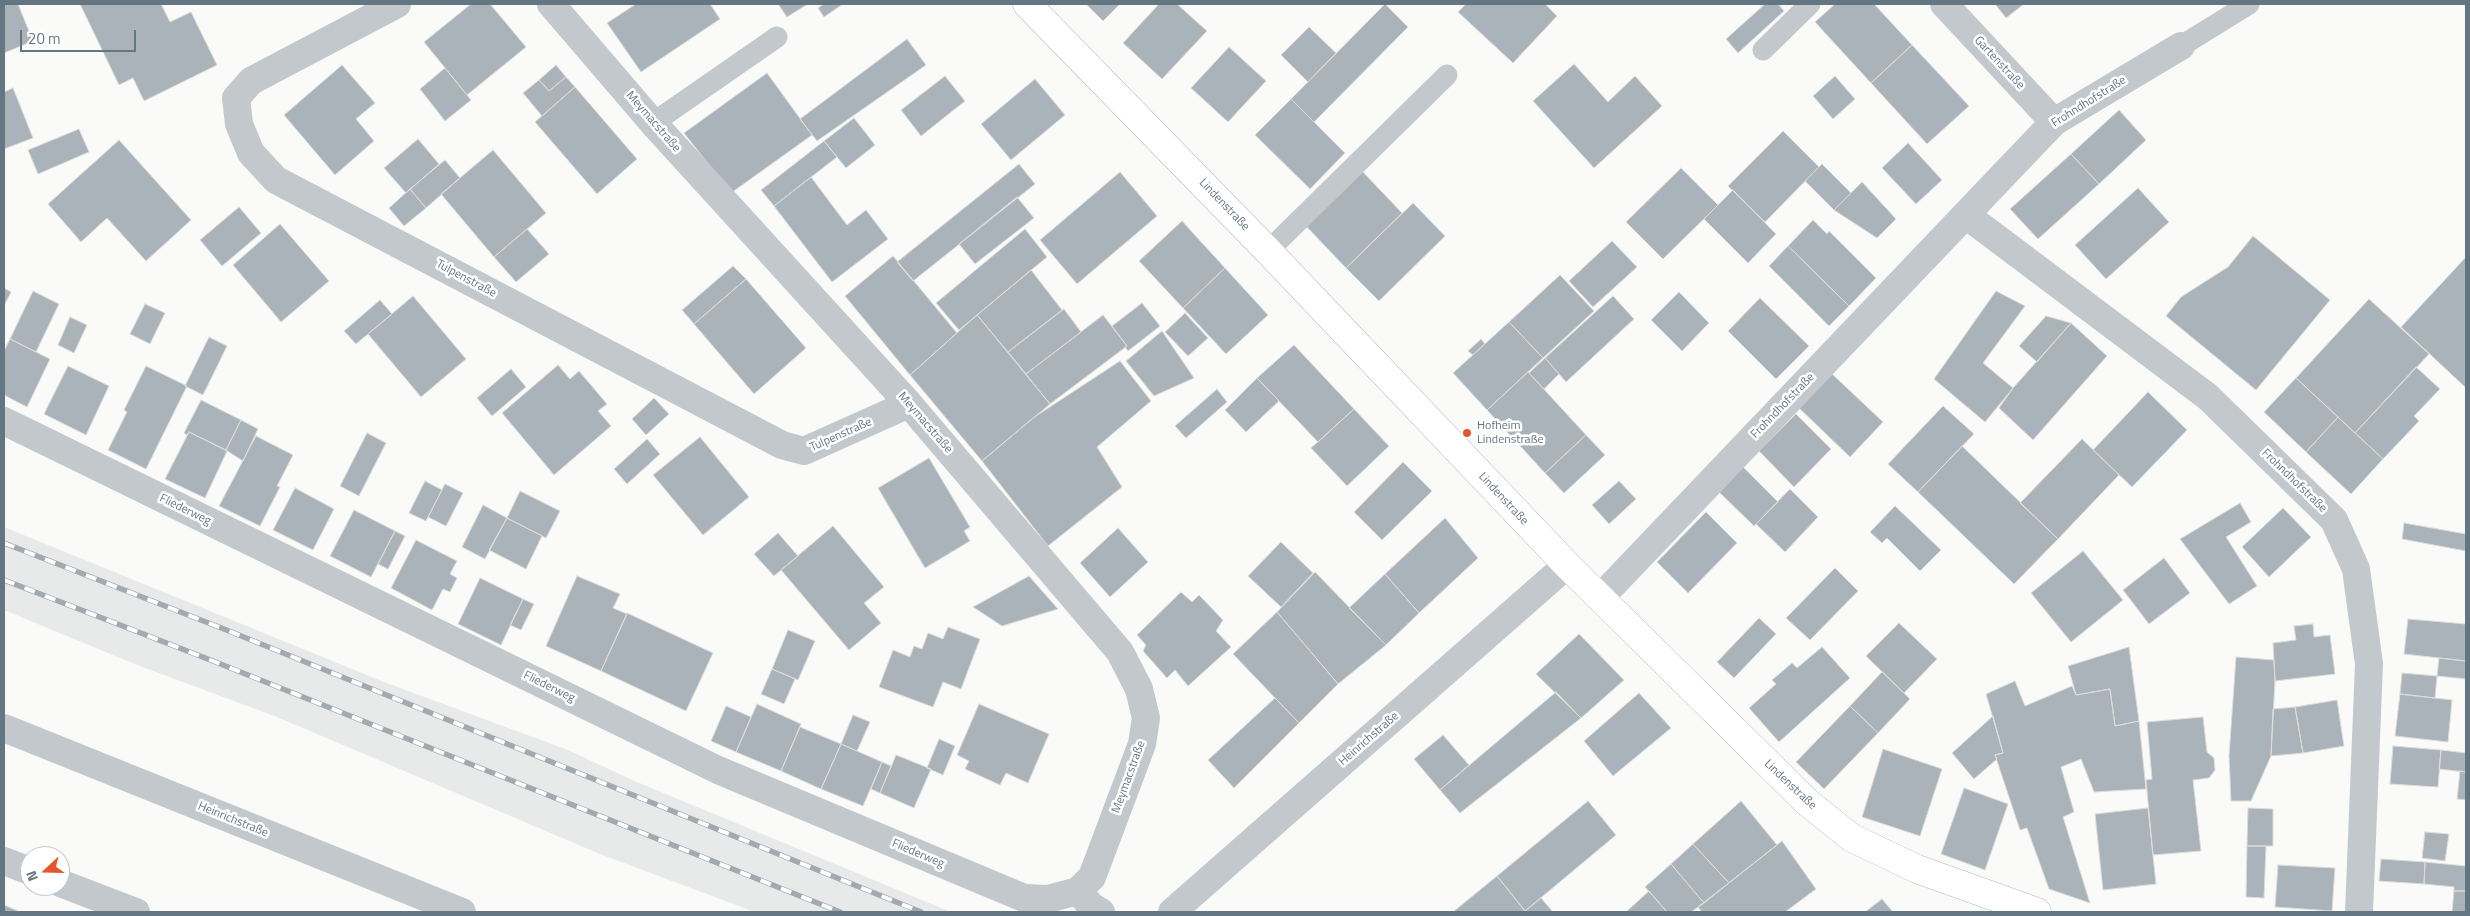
<!DOCTYPE html>
<meta charset="utf-8">
<style>
body{margin:0}
#map{position:relative;width:2470px;height:916px;overflow:hidden;background:#fafaf8;font-family:"Titillium Web",sans-serif}
canvas{display:block}
.frame{position:absolute;inset:0;border:5px solid #657683;pointer-events:none}
.north{position:absolute;left:20px;top:846px;width:50px;height:50px;box-sizing:border-box;background:#fff;border:1px solid #c1c8cd;border-radius:50%;rotate:249deg;font-size:14px;font-weight:700;line-height:20px;text-align:center;color:#657683}
.north::after{content:'';display:block;margin:auto;width:18px;height:22px;background:#e4572e;clip-path:polygon(50% 0,100% 100%,50% 72%,0 100%)}
.scale{position:absolute;left:20px;top:30px;width:116px;height:22px;box-sizing:border-box;border:2px solid #657683;border-top:0;padding-left:6px;font-size:15px;line-height:18px;white-space:nowrap;color:#657683;-webkit-text-stroke:4px #fff;paint-order:stroke}
</style>
<div id="map">
<canvas width="2470" height="916"></canvas>
<div class="frame"></div>
<div class="north">N</div>
<div class="scale">20 m</div>
</div>
<script>
const ctx = document.querySelector('canvas').getContext('2d');
ctx.lineJoin = 'round';
function paint(path, color) { ctx.fillStyle = color; ctx.fill(path, 'evenodd'); }
const shape = rows => new Path2D(rows.map(r => 'M' + r).join(''));
function stroke(path, color, width, dash) { ctx.strokeStyle = color; ctx.lineWidth = width; ctx.lineCap = dash ? 'butt' : 'round'; ctx.setLineDash(dash || []); ctx.stroke(path); }
function write(font, color, halo, rows, align = 'center') {
  ctx.font = font + ' "Titillium Web",sans-serif'; ctx.lineWidth = 5; ctx.setLineDash([]); ctx.textBaseline = 'middle'; ctx.strokeStyle = halo; ctx.fillStyle = color; for (const [text, x, y, turn = 0] of rows) {
    ctx.save(); ctx.translate(x, y); ctx.rotate((+turn || 0) * Math.PI / 180); ctx.textAlign = isNaN(turn) ? turn : align; if (halo) ctx.strokeText(text, 0, 0); ctx.fillText(text, 0, 0); ctx.restore();
  }
}
const built = shape([
 [4,527,384,682,568,750,632,780,951,912,755,912,600,854,277,717,137,665,4,610]
]);
const building = shape([
 [4,4,18,4,33,41,4,53,4,4],
 [80,4,161,4,170,22,191,12,217,65,144,101,133,78,119,85,80,4],
 [471,4,490,4,526,47,467,95,424,42,471,4],
 [636,4,710,4,720,19,641,72,607,23,636,4],
 [778,4,808,4,787,17,778,4],
 [824,4,843,4,824,17,818,8,824,4],
 [1086,4,1120,4,1103,21,1086,4],
 [1159,4,1177,4,1207,31,1162,79,1123,43,1159,4],
 [1385,4,1408,27,1314,122,1291,99,1385,4],
 [1466,4,1545,4,1557,16,1513,63,1458,12,1466,4],
 [1765,4,1778,4,1784,11,1738,53,1726,39,1765,4],
 [1835,4,1874,4,1912,45,1871,83,1815,22,1835,4],
 [1995,4,2024,4,2006,18,1995,4],
 [1309,27,1336,53,1308,82,1281,55,1309,27],
 [907,39,926,65,817,141,800,119,907,39],
 [1912,45,1969,106,1927,144,1871,83,1912,45],
 [1229,47,1266,81,1228,122,1191,88,1229,47],
 [1574,64,1608,102,1635,76,1662,106,1594,168,1533,101,1574,64],
 [342,65,375,103,356,119,374,141,335,175,284,115,342,65],
 [556,65,566,77,549,91,539,80,556,65],
 [445,68,471,100,445,121,420,89,445,68],
 [767,73,812,135,731,193,684,133,767,73],
 [945,76,965,101,921,136,901,110,945,76],
 [1835,76,1855,99,1833,119,1813,96,1835,76],
 [566,77,575,87,542,116,523,93,539,80,549,91,566,77],
 [1035,79,1065,115,1011,160,981,124,1035,79],
 [575,87,637,159,597,194,535,122,575,87],
 [13,88,33,138,4,149,4,92,13,88],
 [1291,99,1345,153,1310,189,1255,135,1291,99],
 [2119,110,2146,140,2099,184,2071,154,2119,110],
 [854,118,875,145,846,168,824,141,854,118],
 [79,129,89,152,38,174,28,150,79,129],
 [1783,131,1819,167,1765,222,1728,186,1783,131],
 [418,139,439,164,406,193,384,168,418,139],
 [119,140,191,220,146,261,107,218,81,242,48,204,119,140],
 [824,141,837,157,774,206,761,190,824,141],
 [1908,143,1942,180,1916,204,1882,168,1908,143],
 [493,150,546,213,494,257,441,194,493,150],
 [2071,154,2099,184,2038,239,2010,209,2071,154],
 [445,160,460,178,426,208,410,189,445,160],
 [1019,164,1035,184,913,281,897,262,1019,164],
 [1822,164,1851,193,1834,210,1805,181,1822,164],
 [1681,168,1718,205,1663,259,1626,222,1681,168],
 [1362,171,1402,213,1346,268,1306,226,1362,171],
 [1120,172,1157,216,1077,284,1040,240,1120,172],
 [811,177,847,225,866,210,888,239,832,282,774,206,811,177],
 [1862,182,1896,219,1877,238,1834,210,1862,182],
 [2138,188,2169,222,2106,279,2075,245,2138,188],
 [410,189,426,208,404,226,389,208,410,189],
 [1733,190,1776,234,1748,263,1704,219,1733,190],
 [1017,197,1034,218,975,264,959,244,1017,197],
 [1413,203,1445,236,1379,301,1346,268,1413,203],
 [239,207,261,233,222,266,200,240,239,207],
 [1813,220,1827,234,1829,231,1876,278,1849,306,1788,246,1813,220],
 [1182,221,1225,268,1183,308,1139,261,1182,221],
 [280,224,329,281,281,322,233,265,280,224],
 [527,229,549,254,516,282,494,257,527,229],
 [1025,229,1047,257,959,330,936,303,1025,229],
 [2253,236,2330,300,2256,390,2166,316,2181,297,2228,267,2253,236],
 [1612,241,1637,267,1593,307,1569,281,1612,241],
 [1788,246,1849,306,1829,326,1769,266,1788,246],
 [893,256,957,333,910,375,845,296,893,256],
 [2466,257,2466,388,2401,327,2466,257],
 [733,266,746,279,694,324,682,310,733,266],
 [1225,268,1268,315,1226,354,1183,308,1225,268],
 [1031,270,1062,310,1008,352,977,315,1031,270],
 [1560,275,1594,311,1543,358,1509,322,1560,275],
 [746,279,806,348,754,394,694,324,746,279],
 [4,288,11,292,4,306,4,288],
 [33,291,59,304,36,352,10,339,33,291],
 [1996,291,2025,306,1983,363,2013,388,1985,422,1934,379,1996,291],
 [1679,292,1709,323,1682,351,1651,320,1679,292],
 [413,296,466,359,421,397,368,334,413,296],
 [1613,296,1634,319,1566,382,1545,358,1613,296],
 [1760,298,1809,346,1776,379,1728,331,1760,298],
 [2369,299,2429,354,2355,433,2296,378,2369,299],
 [380,300,392,314,356,344,344,331,380,300],
 [1142,303,1160,326,1128,351,1125,347,1127,346,1112,326,1142,303],
 [145,304,165,313,150,344,130,334,145,304],
 [1064,309,1081,332,1026,374,1008,352,1064,309],
 [1185,313,1208,338,1188,356,1165,332,1185,313],
 [977,315,1050,404,982,461,910,375,977,315],
 [1103,315,1127,346,1050,404,1026,374,1103,315],
 [2046,316,2071,323,2037,362,2019,346,2046,316],
 [70,317,87,325,74,353,58,345,70,317],
 [1509,322,1543,358,1487,410,1453,373,1509,322],
 [2071,323,2107,356,2033,440,1999,408,2013,388,2071,323],
 [1162,331,1194,378,1154,396,1126,361,1162,331],
 [209,337,227,346,203,395,185,386,209,337],
 [10,339,50,359,27,407,4,395,4,351,10,339],
 [1481,339,1485,344,1473,355,1468,351,1481,339],
 [1294,345,1354,409,1318,442,1257,378,1294,345],
 [1545,358,1559,374,1544,389,1529,373,1545,358],
 [1120,361,1151,401,1097,447,1122,487,1048,546,982,461,1033,418,1120,361],
 [558,365,570,379,579,371,607,404,598,411,611,426,554,475,502,413,558,365],
 [68,366,109,386,86,435,44,414,68,366],
 [146,366,187,386,146,469,108,450,127,412,124,410,146,366],
 [2416,367,2440,389,2414,416,2419,421,2383,459,2355,433,2416,367],
 [511,369,526,387,492,416,477,398,511,369],
 [1528,372,1586,435,1545,473,1487,410,1528,372],
 [1830,372,1883,422,1850,457,1797,406,1830,372],
 [1257,378,1279,401,1246,432,1225,410,1257,378],
 [2296,378,2338,417,2306,452,2264,412,2296,378],
 [1217,389,1227,402,1186,438,1175,426,1217,389],
 [2148,392,2187,430,2132,487,2093,450,2148,392],
 [654,398,669,414,646,435,632,419,654,398],
 [201,400,241,420,226,450,189,432,187,435,184,433,201,400],
 [1943,406,1974,434,1918,492,1888,464,1943,406],
 [1354,409,1389,446,1347,486,1311,448,1354,409],
 [1796,414,1831,449,1794,487,1759,451,1796,414],
 [2338,417,2383,459,2351,494,2306,452,2338,417],
 [241,420,258,429,243,461,226,450,241,420],
 [189,432,227,451,205,498,165,479,189,432],
 [367,433,386,443,359,496,340,486,367,433],
 [1586,435,1605,455,1564,493,1545,473,1586,435],
 [256,436,293,455,277,486,280,487,260,526,219,506,256,436],
 [700,437,749,497,703,535,653,475,700,437],
 [647,439,660,454,627,484,614,469,647,439],
 [2082,439,2119,475,2058,539,2020,503,2082,439],
 [1962,446,2058,539,2014,584,1918,492,1962,446],
 [929,458,970,527,964,531,970,541,925,568,878,488,929,458],
 [1403,462,1432,491,1382,540,1354,512,1403,462],
 [1743,467,1778,502,1754,526,1718,491,1743,467],
 [425,481,442,490,426,521,409,513,425,481],
 [1619,481,1636,499,1609,524,1592,505,1619,481],
 [445,484,463,493,446,526,428,517,445,484],
 [295,488,334,509,313,550,273,530,295,488],
 [1790,489,1818,517,1785,552,1756,524,1790,489],
 [520,491,560,511,546,538,507,518,520,491],
 [2240,503,2251,522,2226,537,2257,586,2229,604,2180,539,2240,503],
 [483,505,507,518,485,559,462,547,483,505],
 [1895,506,1941,550,1920,571,1887,538,1882,543,1870,532,1895,506],
 [2283,508,2311,537,2269,577,2242,547,2283,508],
 [354,510,395,531,371,577,330,556,354,510],
 [1706,512,1737,543,1688,593,1657,562,1706,512],
 [507,518,542,536,526,569,489,550,507,518],
 [1445,518,1478,558,1419,613,1385,574,1445,518],
 [2404,523,2466,534,2466,551,2402,539,2404,523],
 [833,526,884,587,864,603,881,623,849,650,781,570,833,526],
 [1118,528,1148,562,1110,597,1080,563,1118,528],
 [395,531,405,536,388,569,378,564,395,531],
 [778,533,798,556,774,576,754,554,778,533],
 [416,540,457,561,450,574,457,578,450,592,443,589,432,610,391,588,416,540],
 [1281,542,1313,573,1281,607,1248,576,1281,542],
 [2083,551,2123,600,2071,642,2031,593,2083,551],
 [2164,558,2190,593,2149,624,2123,590,2164,558],
 [1835,568,1858,591,1810,640,1786,618,1835,568],
 [1315,572,1386,645,1338,684,1277,612,1315,572],
 [1385,574,1419,613,1386,645,1349,608,1385,574],
 [577,576,620,594,613,608,627,614,601,671,546,646,577,576],
 [1029,576,1058,609,1002,626,973,607,1029,576],
 [480,578,523,599,501,645,458,624,480,578],
 [1181,592,1192,602,1199,595,1223,620,1216,631,1231,647,1188,686,1175,670,1167,678,1143,651,1146,645,1137,635,1181,592],
 [523,599,534,604,521,630,510,625,523,599],
 [1277,612,1338,684,1299,723,1233,654,1277,612],
 [627,613,713,653,686,711,601,671,627,613],
 [1759,618,1776,634,1734,678,1717,662,1759,618],
 [2408,619,2466,624,2466,661,2404,654,2408,619],
 [1899,623,1937,659,1904,693,1866,656,1899,623],
 [2313,624,2314,637,2330,635,2335,674,2275,681,2273,643,2296,640,2294,626,2313,624],
 [948,627,980,639,961,689,943,682,933,707,879,687,893,650,910,657,914,646,922,649,928,633,943,639,948,627],
 [788,630,815,641,798,680,772,669,788,630],
 [1579,634,1624,680,1581,718,1536,674,1579,634],
 [1822,647,1850,678,1779,742,1749,708,1776,684,1772,680,1792,663,1797,668,1822,647],
 [2129,647,2139,721,2115,726,2110,689,2076,695,2068,666,2129,647],
 [2236,657,2274,660,2275,681,2271,756,2251,801,2231,801,2229,756,2236,657],
 [2439,658,2466,661,2466,679,2437,676,2439,658],
 [772,669,795,679,784,704,761,694,772,669],
 [1882,672,1910,699,1878,733,1850,706,1882,672],
 [2402,673,2437,676,2435,698,2400,694,2402,673],
 [2015,681,2025,706,2072,686,2076,695,2110,689,2115,726,2139,721,2146,789,2094,792,2081,759,2061,767,2074,812,2063,817,2090,903,2049,889,2027,828,2020,830,1995,755,2003,753,1986,694,2015,681],
 [1556,692,1581,718,1460,813,1440,790,1556,692],
 [1639,693,1671,728,1613,776,1584,741,1639,693],
 [2400,694,2452,700,2448,742,2395,736,2400,694],
 [1275,698,1299,723,1234,788,1208,760,1275,698],
 [2337,700,2344,746,2303,753,2295,707,2337,700],
 [757,704,801,724,781,771,736,752,757,704],
 [979,704,1049,734,1028,783,1006,773,1000,785,965,769,969,761,957,755,979,704],
 [726,706,751,717,736,752,711,741,726,706],
 [1850,706,1878,733,1824,789,1796,762,1850,706],
 [2295,707,2303,753,2271,756,2273,709,2295,707],
 [853,715,870,722,857,751,841,744,853,715],
 [1993,716,2003,753,1995,755,1997,759,1974,779,1952,753,1993,716],
 [2203,717,2207,752,2214,758,2215,770,2209,778,2193,780,2201,851,2153,855,2146,780,2152,779,2147,722,2203,717],
 [800,727,841,744,821,789,781,771,800,727],
 [1443,735,1469,765,1440,790,1414,759,1443,735],
 [939,739,955,746,943,775,927,768,939,739],
 [841,744,882,762,863,806,821,789,841,744],
 [2393,746,2441,750,2438,787,2390,784,2393,746],
 [1883,749,1942,769,1920,836,1862,817,1883,749],
 [2441,750,2466,753,2466,772,2439,769,2441,750],
 [896,755,931,769,914,808,880,793,896,755],
 [882,762,891,766,880,793,871,789,882,762],
 [2460,771,2466,772,2466,800,2457,799,2460,771],
 [1964,788,2008,804,1985,870,1941,854,1964,788],
 [1588,801,1616,835,1525,911,1497,876,1588,801],
 [1741,801,1777,845,1729,883,1693,844,1741,801],
 [2148,808,2156,884,2103,890,2095,814,2148,808],
 [2248,808,2273,809,2273,846,2247,846,2248,808],
 [2425,832,2449,834,2445,861,2422,858,2425,832],
 [1782,841,1816,889,1785,912,1702,912,1698,907,1782,841],
 [1693,844,1729,883,1704,903,1671,864,1693,844],
 [2247,846,2266,846,2264,898,2246,897,2247,846],
 [2381,859,2425,862,2424,884,2379,881,2381,859],
 [2425,862,2466,866,2466,891,2454,891,2454,887,2424,884,2425,862],
 [1671,864,1704,903,1691,912,1667,912,1645,887,1671,864],
 [2278,865,2335,868,2332,911,2275,907,2278,865],
 [1497,876,1526,912,1453,912,1497,876],
 [1649,891,1667,912,1626,912,1649,891],
 [2454,891,2466,891,2466,912,2452,912,2454,891],
 [1541,898,1553,912,1526,912,1525,911,1541,898],
 [1882,899,1893,912,1865,912,1882,899],
 [4,905,18,911,17,912,4,912,4,905]
]);
const service = shape([
 [2181,46,2249,4],
 [1763,50,1810,4],
 [653,123,777,37],
 [1268,251,1447,75]
]);
const minor = shape([
 [397,4,251,81,236,98,239,124,251,153,276,180,782,445,804,451,909,404],
 [1944,4,2054,122],
 [1966,215,2208,397,2334,520,2356,569,2369,664,2359,912],
 [4,421,718,770,1024,898,1048,899,1078,891,1092,877,1142,744,1146,718,1139,689,1120,652,909,404,653,123,551,4],
 [1600,598,2054,122,2181,46],
 [4,728,462,912],
 [4,861,30,871],
 [60,883,136,912],
 [1078,891,1091,906,1101,912],
 [1172,912,1567,565]
]);
const secondary = shape([
 [1027,4,1268,251,1567,565,1808,803,1852,838,1917,869,2037,912]
]);
const rail = shape([
 [4,543,229,631,921,912],
 [4,580,213,661,840,912]
]);
const markers = [
 [1467,433,5,"#e4572e"]
];
const streetNames = [
 ["Gartenstraße",1999,63,47],
 ["Frohndhofstraße",2089,102,-32],
 ["Meymacstraße",653,122,49],
 ["Lindenstraße",1224,205,46],
 ["Tulpenstraße",466,279,28],
 ["Frohndhofstraße",1783,406,-46],
 ["Meymacstraße",925,423,49],
 ["Tulpenstraße",841,435,-24],
 ["Frohndhofstraße",2294,481,44],
 ["Lindenstraße",1503,499,47],
 ["Fliederweg",185,510,26],
 ["Fliederweg",549,687,26],
 ["Heinrichstraße",1369,739,-41],
 ["Meymacstraße",1129,777,-70],
 ["Lindenstraße",1790,785,43],
 ["Heinrichstraße",233,820,22],
 ["Fliederweg",918,854,23]
];
const poiNames = [
 ["Hofheim",1477,426],
 ["Lindenstraße",1477,440]
];
paint(built, '#e8e9e9');
paint(building, '#aab3b9');
stroke(building, '#dcdcda', 1);
stroke(secondary, '#b3babf', 29);
stroke(service, '#c3c8cc', 21);
stroke(minor, '#c3c8cc', 28);
stroke(secondary, '#fff', 28);
stroke(rail, '#a2aab0', 5.5);
stroke(rail, '#fff', 4, [11]);
for (const [x, y, r, color] of markers) { const dot = new Path2D(); dot.arc(x, y, r, 0, 2 * Math.PI); ctx.fillStyle = color; ctx.fill(dot); stroke(dot, '#fff', 2); }
write('12px', '#657683', '#fff', streetNames);
write('12px', '#657683', '#fff', poiNames, 'left');
</script>
